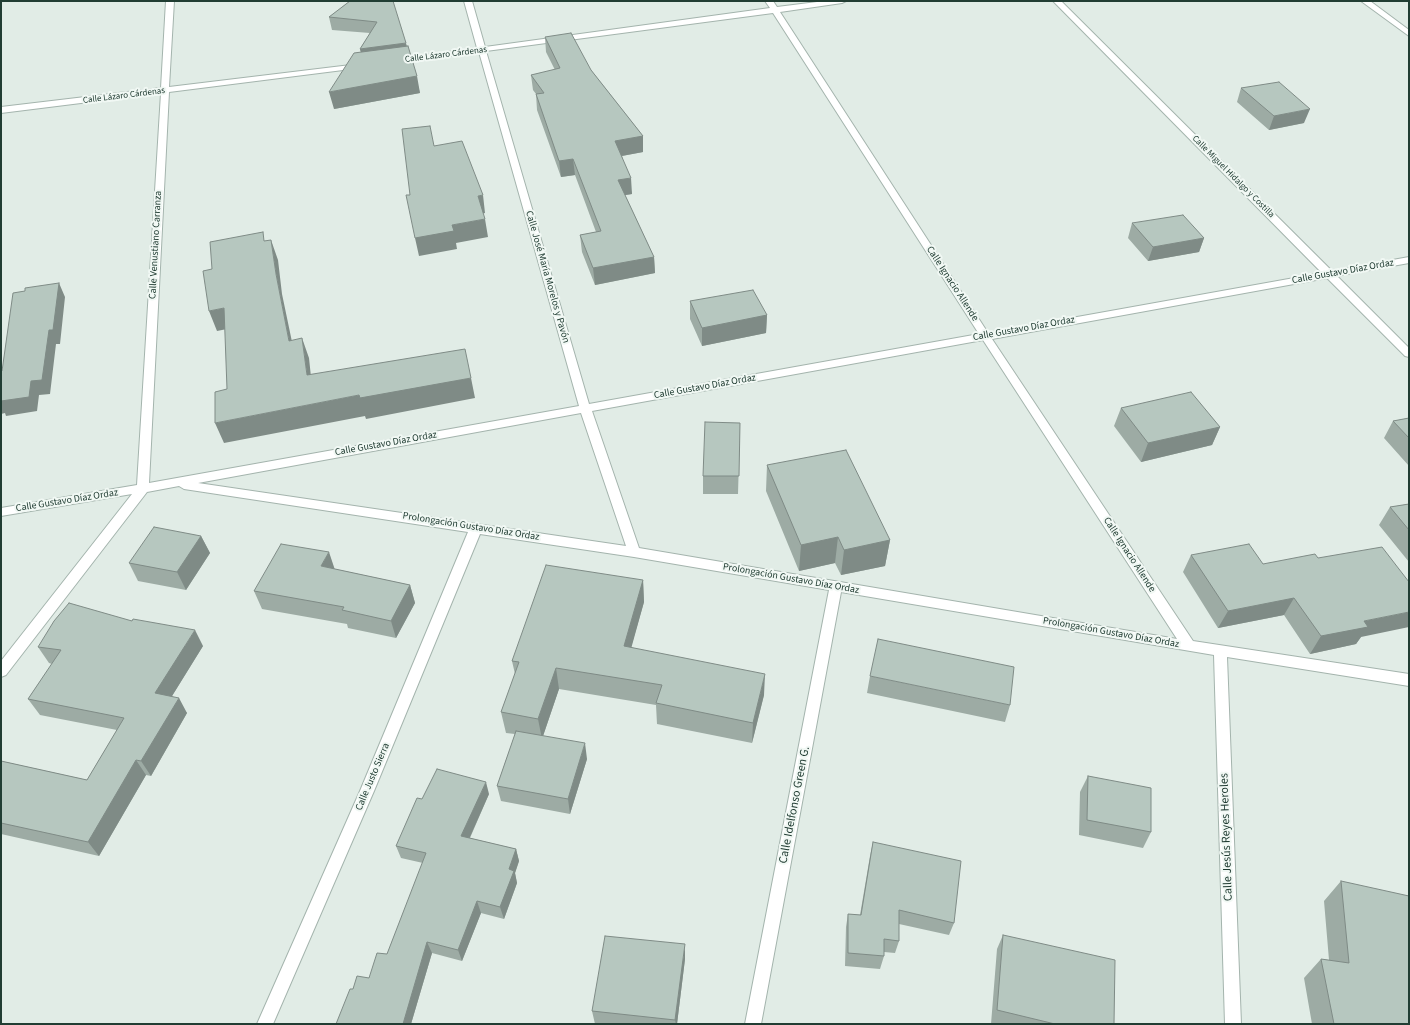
<!DOCTYPE html>
<meta charset="utf-8">
<style>
body{margin:0}
#map{position:relative;width:1410px;height:1025px;overflow:hidden;background:#e1ece6;font-family:"Source Sans 3",sans-serif}
canvas{display:block}
.frame{position:absolute;inset:0;border:2px solid #213d33;pointer-events:none}
</style>
<div id="map">
<canvas width="1410" height="1025"></canvas>
<div class="frame"></div>
</div>
<script>
const ctx = document.querySelector('canvas').getContext('2d');
ctx.lineJoin = 'round';
const shape = rows => new Path2D(rows.map(r => 'M' + r).join(''));
function stroke(path, color, width, dash) { ctx.strokeStyle = color; ctx.lineWidth = width; ctx.lineCap = dash ? 'butt' : 'round'; ctx.setLineDash(dash || []); ctx.stroke(path); }
function paint(path, color) { ctx.fillStyle = color; ctx.fill(path, 'evenodd'); }
function write(font, color, halo, rows, align = 'center') {
  ctx.font = font + ' "Source Sans 3",sans-serif'; ctx.lineWidth = 4; ctx.setLineDash([]); ctx.textBaseline = 'middle'; ctx.strokeStyle = halo; ctx.fillStyle = color; for (const [text, x, y, turn = 0] of rows) {
    ctx.save(); ctx.translate(x, y); ctx.rotate((+turn || 0) * Math.PI / 180); ctx.textAlign = isNaN(turn) ? turn : align; if (halo) ctx.strokeText(text, 0, 0); ctx.fillText(text, 0, 0); ctx.restore();
  }
}
const minor = shape([
 [166,1,174,1,169,87,359,64,363,66,359,68,169,92,149,483,579,406,479,52,397,63,393,61,397,59,477,48,464,1,472,1,485,47,770,8,765,1,773,1,777,7,825,1,846,1,842,3,780,12,988,333,1322,273,1053,1,1061,1,1332,271,1409,257,1409,263,1337,276,1409,348,1409,357,1405,356,1327,278,992,339,1193,641,1409,674,1409,686,1227,657,1241,1024,1225,1024,1214,655,841,592,761,1024,745,1024,829,590,634,557,480,534,374,791,273,1024,257,1024,360,791,468,532,184,489,179,486,147,492,6,675,1,677,1,661,132,494,1,516,1,508,137,485,161,93,1,113,1,107,161,88,166,1],
 [773,13,979,334,589,404,486,51,773,13],
 [983,340,1177,639,639,548,592,411,983,340],
 [581,413,626,546,198,483,581,413],
 [1361,1,1370,1,1409,30,1409,36,1361,1]
]);
const wall = shape([
 [350,1,407,46,420,93,334,109,361,52,360,49,370,33,332,30,329,17],
 [545,37,591,70,643,136,643,152,622,156,632,194,625,195,654,257,655,273,595,285,582,252,580,235,596,232,575,175,561,177,537,110,536,94,533,90,531,75,555,70,546,52],
 [1241,88,1304,123,1269,130,1237,102],
 [1132,223,1204,238,1199,252,1148,261,1128,238],
 [690,301,767,315,766,333,702,346,690,319],
 [1121,408,1220,427,1212,445,1141,462,1114,426],
 [1409,418,1409,466,1384,438,1393,421],
 [740,423,738,494,703,494,703,476],
 [767,465,890,540,885,566,841,575,835,563,799,571,766,491],
 [1409,504,1409,562,1379,525,1390,507],
 [201,536,210,553,186,590,138,581,129,563],
 [1191,555,1263,564,1361,637,1356,644,1310,654,1284,615,1218,628,1183,572],
 [335,569,410,585,415,603,396,638,348,628,347,624,262,609,254,591],
 [643,580,644,602,631,647,764,695,752,743,657,724,656,705,559,689,543,736,587,759,570,814,501,801,497,786,515,734,506,733,501,712,515,674,512,661],
 [203,646,172,696,187,713,151,776,146,775,99,856,1,834,1,761,87,780,117,730,40,715,28,699,52,664,49,663,38,647],
 [870,676,1010,705,1005,722,867,693],
 [1088,776,1151,832,1143,848,1079,835,1080,792],
 [489,794,470,838,516,849,519,861,515,873,517,883,504,919,481,913,462,961,432,953,411,1024,336,1024,353,989,369,978,387,954,423,863,401,858,396,846,422,799],
 [873,842,954,923,949,935,899,924,899,941,895,953,884,952,884,956,880,969,845,966,846,927,848,914,860,915,870,856],
 [1341,881,1409,1024,1312,1024,1304,978,1321,959,1329,960,1324,901],
 [1003,935,1114,1024,991,1024,997,949],
 [685,959,677,1024,595,1024,592,1011]
]);
const shadedWall = shape([
 [406,43,409,55,363,61,360,49],
 [417,76,420,93,334,109,329,92],
 [1310,109,1304,123,1269,130,1274,116],
 [643,136,643,152,616,157,615,141],
 [573,159,575,175,561,177,559,161],
 [631,178,632,194,619,196,618,180],
 [483,195,485,213,481,214,478,196],
 [485,219,488,237,456,243,457,249,419,256,415,238,452,225],
 [1204,238,1199,252,1148,261,1153,247],
 [271,240,278,260,282,294,296,361,289,341,276,274],
 [654,257,655,273,595,285,593,268],
 [59,283,65,297,60,344,56,344,50,394,39,395,37,411,6,416,5,413,1,414,1,401,31,381],
 [224,308,232,328,217,331,209,311],
 [767,315,766,333,702,346,702,328],
 [302,338,309,358,313,396,307,375],
 [471,378,475,398,366,419,365,416,224,443,215,423,359,395],
 [1220,427,1212,445,1141,462,1148,443],
 [201,536,210,553,186,590,177,572],
 [838,537,835,563,799,571,801,545],
 [890,540,885,566,841,575,844,550],
 [329,552,335,570,321,566],
 [643,580,644,602,626,667,624,646],
 [410,585,415,603,396,638,391,621],
 [1294,598,1284,615,1218,628,1228,611],
 [1409,612,1409,627,1361,637,1356,644,1310,654,1321,636,1364,621],
 [195,630,203,646,164,709,155,693],
 [556,668,559,689,542,739,538,719],
 [765,674,764,695,752,743,753,723],
 [179,698,187,713,151,776,141,761],
 [585,743,587,759,570,814,568,799],
 [136,760,146,775,99,856,88,842],
 [486,782,489,794,465,848,461,836],
 [516,849,519,861,515,873,517,883,504,919,500,907,509,869],
 [477,901,481,913,462,961,458,950],
 [427,942,432,953,411,1024,403,1024],
 [685,944,685,959,677,1024,676,1024,675,1020]
]);
const building = shape([
 [350,1,393,1,406,43,360,49,377,22,329,17,350,1],
 [571,33,591,70,643,136,615,141,631,178,618,180,654,257,593,268,580,235,601,231,573,159,559,161,536,94,544,93,531,75,560,68,545,37,571,33],
 [408,46,417,76,329,92,354,53,408,46],
 [1279,82,1310,109,1274,116,1241,88,1279,82],
 [430,126,434,146,462,141,483,195,478,196,485,219,452,225,454,231,415,238,406,195,410,195,402,129,430,126],
 [1183,215,1204,238,1153,247,1132,223,1183,215],
 [263,232,264,241,271,240,276,274,289,341,302,338,307,375,465,349,471,378,360,398,359,395,215,423,215,392,227,389,224,308,209,311,203,271,212,269,210,242,263,232],
 [59,283,53,330,49,330,42,380,31,381,29,397,1,401,1,371,2,371,13,293,25,291,25,288,59,283],
 [753,290,767,315,702,328,690,301,753,290],
 [1191,392,1220,427,1148,443,1121,408,1191,392],
 [1409,418,1409,438,1393,421,1409,418],
 [705,422,740,423,739,476,703,476,705,422],
 [846,450,890,540,844,550,838,537,801,545,767,465,846,450],
 [1409,504,1409,530,1390,507,1409,504],
 [154,527,201,536,177,572,129,563,154,527],
 [281,544,329,552,321,566,410,585,391,621,342,610,344,607,254,591,281,544],
 [1249,544,1263,564,1315,554,1318,558,1382,547,1409,582,1409,612,1364,621,1368,627,1321,636,1294,598,1228,611,1191,555,1249,544],
 [546,565,643,580,624,646,765,674,753,723,656,703,662,685,556,668,538,719,501,712,519,662,512,661,546,565],
 [69,603,132,621,133,619,195,630,155,693,179,698,141,761,136,760,88,842,1,823,1,761,87,780,124,718,28,699,61,650,38,647,54,621,69,603],
 [878,639,1014,667,1010,705,870,676,878,639],
 [516,731,585,743,568,799,497,786,516,731],
 [437,769,486,782,461,836,516,849,509,869,514,871,500,907,477,901,458,950,427,942,403,1024,336,1024,350,989,353,989,357,976,369,978,377,953,387,954,426,853,396,846,417,798,422,799,437,769],
 [1088,776,1151,788,1151,832,1087,820,1088,776],
 [873,842,961,861,954,923,899,910,899,941,884,939,884,956,848,953,848,914,861,915,873,842],
 [1341,881,1409,896,1409,1024,1334,1024,1321,959,1349,963,1341,881],
 [1003,935,1115,960,1114,1024,1055,1024,997,1010,1003,935],
 [605,936,685,944,675,1020,592,1011,605,936]
]);
const farStreetnames = [
 ["Calle Lázaro Cárdenas",446,55,-7],
 ["Calle Lázaro Cárdenas",124,96,-7],
 ["Calle Miguel Hidalgo y Costilla",1233,177,45]
];
const streetNames = [
 ["Calle Venustiano Carranza",156,245,-87],
 ["Calle Gustavo Díaz Ordaz",1343,272,-10],
 ["Calle José María Morelos y Pavón",547,277,74],
 ["Calle Ignacio Allende",952,284,57],
 ["Calle Gustavo Díaz Ordaz",1024,329,-10],
 ["Calle Gustavo Díaz Ordaz",705,387,-10],
 ["Calle Gustavo Díaz Ordaz",386,444,-10],
 ["Calle Gustavo Díaz Ordaz",67,501,-9],
 ["Prolongación Gustavo Díaz Ordaz",471,527,9],
 ["Calle Ignacio Allende",1129,555,57],
 ["Prolongación Gustavo Díaz Ordaz",791,579,10],
 ["Prolongación Gustavo Díaz Ordaz",1111,633,10],
 ["Calle Justo Sierra",373,777,-67]
];
const nearStreetnames = [
 ["Calle Idelfonso Green G.",795,805,-79],
 ["Calle Jesús Reyes Heroles",1227,837,-92]
];
stroke(minor, '#a4b4ad', 2);
paint(minor, '#fff');
paint(wall, '#9daba4');
paint(shadedWall, '#7f8b86');
paint(building, '#b6c7bf');
stroke(building, '#7f8b86', 1);
write('9px', '#213d33', '#f1f8f4', farStreetnames);
write('10px', '#213d33', '#f1f8f4', streetNames);
write('12px', '#213d33', '#f1f8f4', nearStreetnames);
</script>
